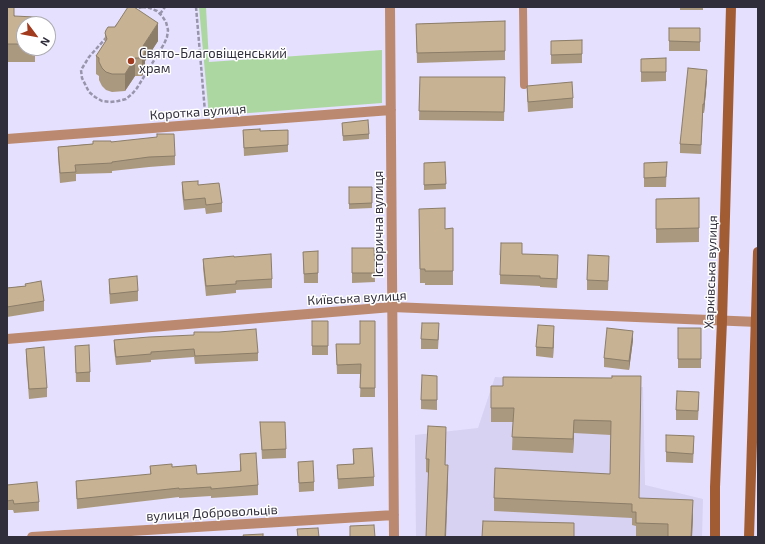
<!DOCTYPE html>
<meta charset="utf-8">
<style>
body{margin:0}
#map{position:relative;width:765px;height:544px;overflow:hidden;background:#e5e0fd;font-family:"Exo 2",sans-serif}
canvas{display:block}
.frame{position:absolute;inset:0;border:8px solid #312e3c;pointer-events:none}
.north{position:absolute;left:16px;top:16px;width:40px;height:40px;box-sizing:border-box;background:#fff;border:1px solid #adabb1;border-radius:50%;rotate:122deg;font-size:11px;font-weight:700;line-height:16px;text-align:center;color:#312e3c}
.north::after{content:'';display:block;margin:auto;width:14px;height:18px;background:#a23a1e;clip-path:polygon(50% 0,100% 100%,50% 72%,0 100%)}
</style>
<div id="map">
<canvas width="765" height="544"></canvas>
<div class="frame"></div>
<div class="north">N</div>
</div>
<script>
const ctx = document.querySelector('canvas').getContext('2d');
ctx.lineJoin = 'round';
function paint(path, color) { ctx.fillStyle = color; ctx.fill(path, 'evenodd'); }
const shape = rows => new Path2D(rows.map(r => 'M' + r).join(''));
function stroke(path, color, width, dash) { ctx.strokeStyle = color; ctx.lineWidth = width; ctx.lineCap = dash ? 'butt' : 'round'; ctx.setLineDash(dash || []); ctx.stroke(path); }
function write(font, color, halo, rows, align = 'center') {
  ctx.font = font + ' "Exo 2",sans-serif'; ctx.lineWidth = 3; ctx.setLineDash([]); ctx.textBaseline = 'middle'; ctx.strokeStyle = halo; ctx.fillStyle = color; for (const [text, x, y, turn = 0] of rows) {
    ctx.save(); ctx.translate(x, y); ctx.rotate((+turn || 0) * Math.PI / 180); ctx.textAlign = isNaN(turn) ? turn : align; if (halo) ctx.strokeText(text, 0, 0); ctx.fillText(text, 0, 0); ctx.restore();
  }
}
const built = shape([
 [495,377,643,387,645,485,703,499,702,537,416,537,415,435,478,428]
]);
const green = shape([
 [199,7,206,7,209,62,382,50,382,103,209,116]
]);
const path = shape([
 [142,7,150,8,157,11,162,16,166,22,168,30,167,37,164,44,137,88,132,94,126,99,118,101,110,102,102,101,95,97,89,92,82,78,81,70,89,57,128,13,135,9,142,7],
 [196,7,205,112],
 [160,14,165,7]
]);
const lane = shape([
 [523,7,524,85]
]);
const street = shape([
 [390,7,394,537],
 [7,139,391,110],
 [7,339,392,307,758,322],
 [32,537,394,515]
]);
const secondary = shape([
 [715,537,715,487,722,321,731,7],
 [749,537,758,252]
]);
const wall = shape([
 [7,7,15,16,24,24,24,48,35,48,35,62,7,62],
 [680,7,703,7,703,10,680,10],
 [505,21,505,60,417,63,416,24],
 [669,28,700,28,700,51,669,51],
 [105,33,158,41,145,61,145,70,142,76,135,76,125,91,112,92,106,90,102,86,99,80,99,76,96,74,96,56,105,43],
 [582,40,582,63,551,64,551,41],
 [666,58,666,81,641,82,641,59],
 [420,77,505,77,504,121,419,120],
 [707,79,704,113,703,113,701,154,680,153,680,144],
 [527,86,573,98,573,108,528,112,527,95],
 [342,123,369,134,369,139,343,141],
 [243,130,260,131,288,130,288,152,244,156],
 [111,142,175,156,175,165,149,167,112,171,112,173,76,174,76,181,60,183,58,156,58,147],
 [445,162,446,189,424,190,424,163],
 [667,162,666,187,644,187,644,163],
 [182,182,198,185,222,203,222,212,206,214,205,208,184,210,182,192],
 [349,187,372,187,372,208,349,209],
 [699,198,699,242,656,243,656,199],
 [419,209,445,229,453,228,453,285,425,285,425,283,420,283],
 [352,248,374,248,375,282,352,283],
 [318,251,318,283,304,283,303,252],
 [522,254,558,265,557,288,540,287,540,286,500,284,500,275],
 [203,259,272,279,272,288,236,290,236,293,206,296,203,268],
 [609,265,608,290,587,290,587,280],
 [109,279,138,291,138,301,110,304,109,288],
 [25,286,44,301,44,311,7,317,7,288],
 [312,321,328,321,328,355,312,355],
 [375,321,375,397,360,397,361,374,337,374,336,344,360,344],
 [678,328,701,328,701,368,678,368],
 [439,333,438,349,421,349,421,339],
 [554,336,553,358,536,356,536,347],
 [114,340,258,353,258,361,195,364,194,357,151,360,151,362,116,365,114,349],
 [633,340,629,370,604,367,604,358],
 [75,346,90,372,90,382,76,382],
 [26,349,47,388,47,397,29,399,26,358],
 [437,376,437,410,421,409,421,400],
 [612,378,639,498,693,514,692,537,636,537,636,526,632,525,632,518,494,511,494,498,610,474,611,435,574,433,573,453,512,450,513,422,491,422,491,386,503,386],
 [699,402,698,420,676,420,676,410],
 [260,422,286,449,286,458,262,459],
 [446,441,445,465,448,479,429,473,426,472,426,459],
 [694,445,693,463,666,462,666,452],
 [353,449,374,477,374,486,338,489,337,465,353,464],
 [240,454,258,485,258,495,211,498,211,496,179,498,179,497,77,509,76,481,150,475,150,466,172,467,197,474,240,471],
 [298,462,314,482,314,491,299,492],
 [7,485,39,502,39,511,14,513,13,510,7,510]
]);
const shadedWall = shape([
 [158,23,158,41,145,61,145,70,142,76,142,58,143,46],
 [135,58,135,76,125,91,125,74],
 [707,70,707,79,704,113,704,104],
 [554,326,554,336,553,358,553,348],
 [633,331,633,340,629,370,629,361],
 [574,420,574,433,573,453,573,439],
 [448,465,448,479,446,537,445,537],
 [693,500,693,514,692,537,691,537]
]);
const building = shape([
 [7,7,14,7,14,16,35,17,35,24,24,24,24,44,7,44,7,7],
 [128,7,134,7,158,23,143,46,145,52,142,58,135,58,125,74,112,74,106,72,102,68,99,62,99,58,96,56,107,39,105,33,106,30,108,27,115,27,128,7],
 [505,21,505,51,417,53,416,24,505,21],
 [669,28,700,28,700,42,669,41,669,28],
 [582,40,582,54,551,55,551,41,582,40],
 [666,58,666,72,641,72,641,59,666,58],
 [688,68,707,70,704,104,703,104,701,145,680,144,688,68],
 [420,77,505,77,504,112,419,111,420,77],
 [572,82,573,98,528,102,527,86,572,82],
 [368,120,369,134,343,136,342,123,368,120],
 [260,129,260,131,288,130,288,145,244,148,243,130,260,129],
 [157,134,174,134,175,156,149,157,112,162,112,163,75,165,76,172,60,173,58,147,93,144,93,141,111,141,111,142,157,137,157,134],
 [445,162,446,184,424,185,424,163,445,162],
 [667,162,666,177,644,178,644,163,667,162],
 [198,181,198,185,219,183,222,203,206,205,205,198,184,200,182,182,198,181],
 [349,187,372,187,372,203,349,204,349,187],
 [699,198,699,228,656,229,656,199,699,198],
 [445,208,445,229,453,228,453,271,425,271,425,269,420,269,419,209,445,208],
 [501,243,522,243,522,254,558,255,557,279,540,278,540,276,500,275,501,243],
 [352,248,374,248,375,273,352,273,352,248],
 [318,251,318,273,304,274,303,252,318,251],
 [271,254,272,279,236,281,236,284,206,286,203,259,234,256,234,257,271,254],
 [588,255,609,256,608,281,587,280,588,255],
 [137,276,138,291,110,294,109,279,137,276],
 [41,281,44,301,7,307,7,288,26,286,25,284,41,281],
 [312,321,328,321,328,346,312,346,312,321],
 [360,321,375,321,375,388,360,388,361,364,337,365,336,344,360,344,360,321],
 [422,323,439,323,438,340,421,339,422,323],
 [538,325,554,326,553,348,536,347,538,325],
 [607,328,633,331,629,361,604,358,607,328],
 [678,328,701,328,701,359,678,359,678,328],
 [256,329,258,353,195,356,194,349,151,352,151,354,116,357,114,340,149,337,194,335,194,332,219,332,256,329],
 [89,345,90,372,76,373,75,346,89,345],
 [44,347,47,388,29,389,26,349,44,347],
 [422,375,437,376,437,400,421,400,422,375],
 [612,376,641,376,639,498,693,500,691,537,668,537,668,524,636,523,636,512,632,512,632,504,494,498,495,468,610,474,611,421,574,420,573,439,512,437,514,408,491,408,491,386,503,386,503,377,612,378,612,376],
 [677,391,699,392,698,411,676,410,677,391],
 [260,422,285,422,286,449,262,450,260,422],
 [428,426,446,427,445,465,448,465,445,537,426,537,429,459,426,459,428,426],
 [666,435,694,436,693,454,666,452,666,435],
 [372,448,374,477,338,479,337,465,354,464,353,449,372,448],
 [256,453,258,485,211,489,211,487,179,489,179,488,77,499,76,481,151,474,150,466,172,464,172,467,196,465,197,474,241,471,240,454,256,453],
 [313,461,314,482,299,483,298,462,313,461],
 [37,482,39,502,14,504,13,500,7,501,7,485,37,482],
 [483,521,574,523,574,537,482,537,483,521],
 [374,525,375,537,350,537,350,526,374,525],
 [318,528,319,537,298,537,297,529,318,528],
 [263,534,263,537,244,537,243,535,263,534]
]);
const markers = [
 [131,61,4,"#a23a1e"]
];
const poiNames = [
 ["Свято-Благовіщенський",139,54],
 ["храм",139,69]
];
const streetNames = [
 ["Коротка вулиця",198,112,-4],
 ["Історична вулиця",379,224,-90],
 ["Харківська вулиця",711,272,-88],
 ["Київська вулиця",357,298,-3],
 ["вулиця Добровольців",212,513,-3]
];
paint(built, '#d7d1f2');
paint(green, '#acd7a0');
stroke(path, '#9894ab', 2.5, [4, 2]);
stroke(lane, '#bb8970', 8);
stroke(street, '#bb8970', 10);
stroke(secondary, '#a25c34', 10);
paint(wall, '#ab997f');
paint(shadedWall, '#8b7d68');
paint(building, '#c7b294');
stroke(building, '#8b7d68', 1);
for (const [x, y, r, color] of markers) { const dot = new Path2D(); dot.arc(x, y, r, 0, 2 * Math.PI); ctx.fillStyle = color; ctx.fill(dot); stroke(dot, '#fff', 1.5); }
write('13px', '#312e3c', '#fff', poiNames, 'left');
write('13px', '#312e3c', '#fff', streetNames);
</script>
